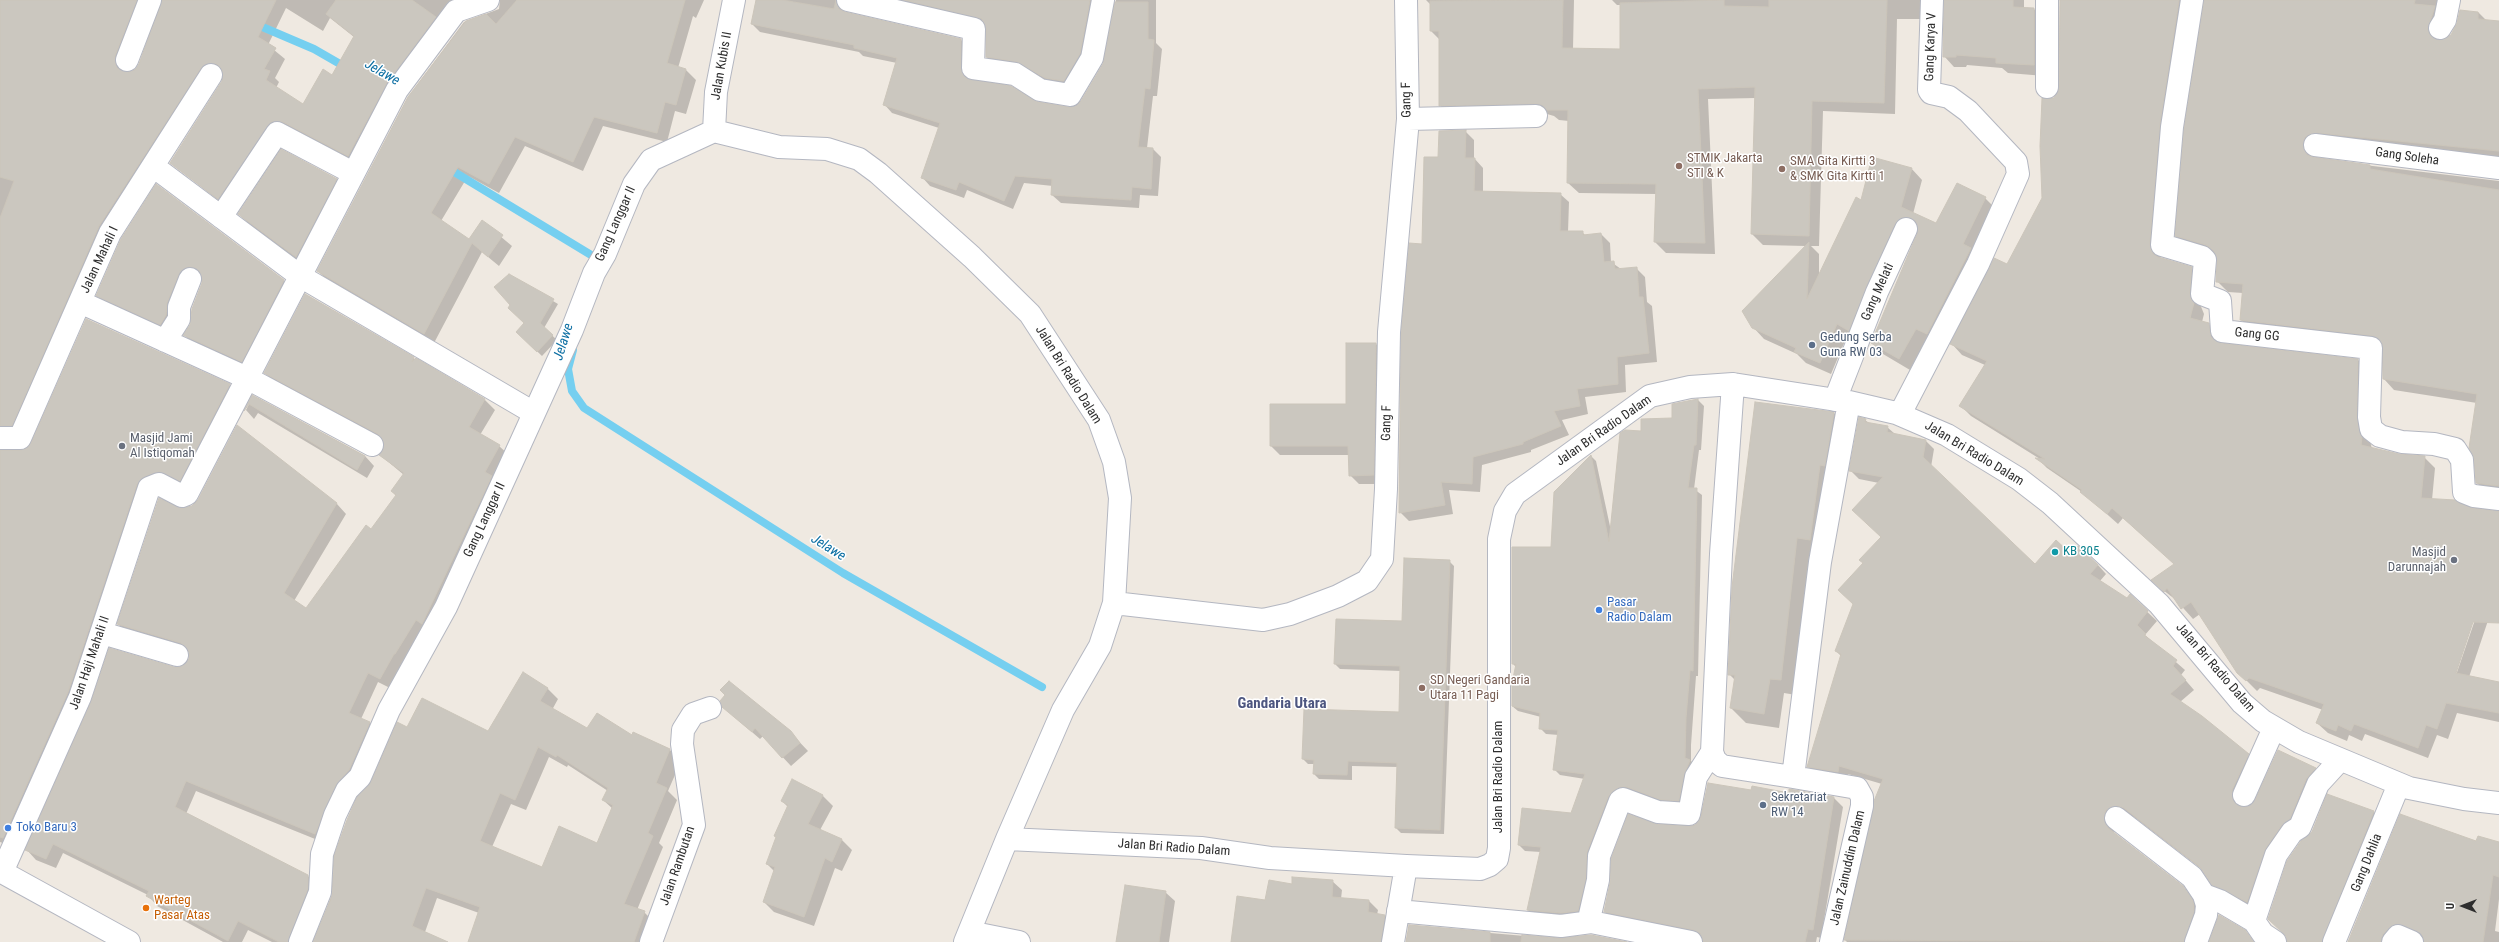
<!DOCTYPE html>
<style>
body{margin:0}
#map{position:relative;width:2499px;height:942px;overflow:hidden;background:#efe9e1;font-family:"Roboto Condensed",sans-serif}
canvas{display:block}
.north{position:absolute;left:2443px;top:886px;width:40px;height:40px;-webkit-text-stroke:3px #fff;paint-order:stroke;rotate:270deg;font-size:11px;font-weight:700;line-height:16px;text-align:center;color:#2e2e2e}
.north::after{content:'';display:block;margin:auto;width:14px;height:18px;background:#2e2e2e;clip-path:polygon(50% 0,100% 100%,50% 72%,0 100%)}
</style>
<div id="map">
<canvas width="2499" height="942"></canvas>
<div class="north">U</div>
</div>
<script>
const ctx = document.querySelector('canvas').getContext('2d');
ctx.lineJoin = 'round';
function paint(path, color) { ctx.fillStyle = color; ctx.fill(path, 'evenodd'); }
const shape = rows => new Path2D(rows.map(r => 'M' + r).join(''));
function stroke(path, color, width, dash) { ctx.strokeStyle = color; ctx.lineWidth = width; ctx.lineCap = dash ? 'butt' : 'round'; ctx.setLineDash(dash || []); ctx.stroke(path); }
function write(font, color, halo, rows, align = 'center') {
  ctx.font = font + ' "Roboto Condensed",sans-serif'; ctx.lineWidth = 3; ctx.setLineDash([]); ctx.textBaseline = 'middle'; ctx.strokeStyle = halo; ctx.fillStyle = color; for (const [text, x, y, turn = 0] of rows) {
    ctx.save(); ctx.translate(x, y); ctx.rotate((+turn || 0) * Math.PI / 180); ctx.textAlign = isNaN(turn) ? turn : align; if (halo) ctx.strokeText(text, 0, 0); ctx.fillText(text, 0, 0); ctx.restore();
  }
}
const shadow = shape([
 [0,0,143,0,125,66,126,73,130,73,140,65,163,0,487,0,462,9,358,166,294,131,228,208,171,163,223,82,223,74,216,73,108,238,22,435,0,443],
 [286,8,323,31,330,18,354,37,333,76,303,105,276,88,279,82,275,78,285,59,268,45],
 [500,0,704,0,696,18,693,16,678,68,686,70,696,80,686,114,675,111,667,142,603,126,583,171,525,146,499,193,468,176,441,221,469,241,482,221,512,246,499,266,482,252,434,343,328,281,318,271,408,97,464,22,499,9],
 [757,0,847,0,844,13,961,40,969,48,970,80,1038,103,1075,108,1082,102,1105,61,1116,0,1156,0,1156,43,1162,49,1157,96,1153,96,1147,148,1153,149,1161,157,1158,196,1140,195,1139,208,1061,203,1052,195,1053,186,1024,183,1013,209,967,190,964,198,930,186,922,177,939,128,892,113,884,104,897,63,863,56,859,52,760,32,752,24],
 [878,0,1101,0,1072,89,995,65,987,57,986,25],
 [1426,0,1574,0,1573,49,1621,50,1621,5,1617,5,1612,0,1937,0,1930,19,1897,19,1895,114,1823,111,1819,246,1811,246,1819,254,1819,277,1862,201,1911,168,1922,180,1913,214,1937,224,1985,198,1996,209,1910,370,1883,354,1872,343,1918,234,1918,229,1910,229,1860,341,1848,334,1831,374,1806,363,1797,354,1764,339,1753,327,1806,246,1763,245,1752,234,1756,98,1708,99,1715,254,1666,253,1655,242,1656,194,1579,193,1568,183,1569,121,1559,120,1554,116,1547,114,1450,116,1440,105,1440,40,1431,31,1431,5],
 [1946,0,2024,0,2024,9,2034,9,2045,20,2045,76,2008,73,2002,68,1967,65,1966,67,1954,67,1944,56],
 [2060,0,2200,0,2160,259,2191,268,2202,279,2200,304,2204,314,2202,322,2208,324,2219,335,2221,344,2358,360,2369,371,2367,428,2372,449,2399,455,2424,457,2435,468,2432,500,2469,509,2499,512,2499,544,2453,677,2455,678,2499,550,2499,588,2469,677,2499,683,2499,722,2457,713,2448,739,2437,735,2428,758,2365,734,2362,741,2349,735,2347,741,2328,733,2317,723,2323,710,2260,688,2257,691,2238,672,2200,614,2193,619,2176,600,2163,590,2175,564,2123,518,2118,524,2082,492,2047,468,2038,459,2040,459,1971,416,1960,405,1985,365,1962,355,1952,344,2008,265,2043,198,2054,99,2060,87],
 [2205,0,2438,0,2445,20,2439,41,2451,36,2478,12,2487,21,2499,22,2499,164,2313,155,2314,159,2499,181,2499,496,2488,494,2477,483,2477,403,2394,390,2384,379,2383,346,2252,331,2241,320,2243,293,2228,292,2217,281,2218,261,2216,255,2187,246,2176,236],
 [1465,131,1474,140,1474,158,1483,168,1483,192,1560,194,1569,202,1568,232,1582,232,1586,236,1601,234,1610,243,1611,262,1621,269,1636,268,1645,277,1647,302,1652,306,1657,362,1625,365,1626,392,1585,397,1588,414,1562,420,1569,435,1531,450,1531,452,1482,465,1480,492,1449,490,1453,514,1409,521,1400,512,1423,245,1439,158],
 [336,179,348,191,308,268,251,226,239,214],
 [122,239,284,281,294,290,252,371,194,345,185,335,191,326,203,283,202,277,198,276,171,334,107,305,97,295],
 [509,275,558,304,544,328,557,340,542,356,517,332,525,323,512,305],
 [306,295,485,400,495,410,480,435,499,446,509,455,501,487,390,688,378,682,361,719,370,723,379,733,325,843,196,791,186,814,308,876,318,886,300,942,272,942,248,930,242,942,223,942,157,906,148,895,63,853,56,868,36,860,27,850,174,668,181,668,190,659,190,652,128,634,118,624,182,510,337,504,346,514,294,601,307,609,371,531,396,496,392,491,404,475,380,455,386,444,383,441,275,383,265,373],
 [1376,344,1385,353,1382,484,1359,484,1350,475,1349,455,1280,455,1271,446,1348,405],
 [229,385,239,395,190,490,154,486,13,847,0,842,0,451,21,451],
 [253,396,365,456,374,466,367,478,258,413,254,419,246,410],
 [1698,400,1704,406,1701,450,1699,450,1694,489,1702,495,1698,676,1696,676,1691,745,1691,761,1696,766,1684,806,1667,805,1628,792,1583,917,1534,916,1528,910,1541,852,1525,851,1519,845,1572,814,1585,779,1560,775,1555,770,1559,735,1546,734,1540,728,1541,717,1518,711,1512,706,1516,667,1512,663,1552,548,1591,456,1596,461,1611,531,1642,432,1672,419,1673,405],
 [1756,403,1834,413,1849,428,1796,695,1784,693,1779,728,1746,723,1731,708,1735,680,1729,674],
 [1865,420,1869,423,1887,427,1895,434,1925,440,1934,449,1931,467,2035,565,2071,555,2098,565,2106,574,2100,581,2127,600,2130,596,2157,621,2145,635,2185,670,2181,675,2194,690,2180,702,2257,764,2241,800,2242,808,2246,808,2315,769,2324,777,2256,910,2222,893,2204,871,2134,817,2121,815,2112,826,2115,835,2182,886,2201,910,2196,942,1847,942,1845,940,1875,801,1882,784,1848,774,1847,780,1817,775,1808,766,1842,657,1836,651,1854,605,1864,563,1882,537,1879,483,1859,479,1850,470],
 [1449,561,1454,566,1444,834,1401,833,1396,828,1398,767,1352,766,1352,780,1319,779,1314,774,1315,764,1308,764,1303,759,1400,713,1401,671,1340,669,1335,664,1403,622],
 [547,688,558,699,552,710,587,730,632,736,634,733,670,750,681,761,668,791,677,800,659,843,663,847,637,910,644,912,655,923,648,942,470,942,479,913,437,898,425,932,445,942,315,942,372,783,407,728,488,732],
 [549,757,567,767,568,765,608,791,603,800,613,809,598,844,542,869,492,847,511,804,526,810],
 [723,707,790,732,808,751,791,766,763,736,760,739],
 [792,780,823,796,833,806,820,830,842,840,852,850,842,871,835,868,814,926,774,912,764,902,775,872,767,864,788,807,782,801],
 [1708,784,1752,791,1834,798,1843,807,1821,938,1817,937,1816,942,1704,942,1704,938,1613,920,1605,911,1657,825,1689,827,1699,823],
 [2328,796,2374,812,2383,821,2333,942,2288,942,2312,832],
 [2477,842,2499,843,2499,899,2495,931,2499,932,2499,942,2425,942,2425,939,2413,933,2394,942,2349,942],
 [1332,881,1342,890,1341,899,1369,901,1378,910,1377,915,1385,916,1394,925,1392,942,1232,942,1266,901,1293,885],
 [1165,892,1175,901,1169,942,1117,942],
 [1409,926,1560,939,1622,942,1406,942]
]);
const stream = shape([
 [253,23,314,49,347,68],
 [446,167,601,261],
 [573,350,568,369,572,391,584,408,843,573,1042,687]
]);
const building = shape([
 [0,0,137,0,115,56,117,68,129,72,135,70,139,64,162,0,276,0,258,37,276,48,264,69,270,71,266,80,303,104,323,69,332,75,354,36,326,14,336,0,412,0,436,17,387,83,348,156,283,122,271,122,218,199,170,163,222,81,222,70,217,64,206,64,201,68,99,226,12,426,0,426,0,218,14,181,0,177,0,0],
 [517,0,685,0,667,63,686,69,676,105,665,102,657,133,594,117,573,162,515,137,489,184,458,167,431,213,469,239,482,220,503,235,488,257,472,243,424,334,317,271,408,97,466,21,486,14,496,24,517,0],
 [756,0,782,0,834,9,836,0,839,9,845,12,961,39,961,68,966,78,1011,86,1038,102,1068,107,1076,106,1081,101,1103,64,1115,2,1148,2,1148,39,1154,40,1150,89,1145,88,1138,147,1153,148,1151,189,1132,187,1131,200,1051,195,1052,179,1015,176,1004,201,959,182,956,190,921,178,940,123,883,105,897,58,854,48,854,45,751,24,756,0],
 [904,0,1090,0,1080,54,1064,81,1045,78,1017,62,986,57,986,29,982,19,904,0],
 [1563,0,1562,48,1620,49,1620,3,1724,0,1724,6,1769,7,1769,0,1887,0,1884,103,1812,101,1809,236,1751,234,1755,87,1698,89,1705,243,1654,242,1656,184,1567,183,1568,110,1547,110,1542,105,1536,104,1439,106,1439,31,1430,31,1430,1,1563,0],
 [1944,0,2013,0,2013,7,2034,8,2034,65,1996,63,1996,58,1956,55,1956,57,1943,57,1944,0],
 [2060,0,2179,0,2160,125,2150,244,2153,254,2158,257,2192,267,2190,293,2194,303,2190,318,2209,323,2211,337,2220,343,2358,359,2357,417,2362,437,2361,445,2399,454,2425,456,2421,498,2455,500,2472,508,2499,511,2499,623,2473,622,2456,673,2499,682,2499,713,2446,703,2437,729,2426,725,2418,748,2354,724,2351,731,2338,725,2336,731,2316,723,2324,704,2249,678,2246,681,2237,673,2191,602,2181,609,2167,588,2164,592,2151,580,2174,564,2112,508,2107,514,2080,492,2082,490,2035,458,2045,459,1959,406,1987,361,1950,344,1994,258,2007,264,2042,198,2040,146,2042,98,2054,98,2059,87,2060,0],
 [2204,0,2415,0,2414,4,2435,6,2428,28,2429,34,2439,40,2451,35,2457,23,2460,10,2478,12,2478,19,2499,21,2499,151,2317,133,2305,137,2303,144,2307,155,2313,157,2370,165,2370,169,2499,190,2499,486,2476,483,2474,459,2469,448,2477,394,2383,379,2382,343,2373,336,2240,320,2243,284,2216,282,2217,261,2214,251,2206,245,2175,236,2184,128,2204,0],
 [1466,130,1465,158,1475,158,1474,191,1561,193,1560,231,1583,231,1583,235,1601,233,1604,262,1614,261,1615,269,1637,267,1639,297,1643,297,1649,353,1617,357,1618,384,1577,389,1580,406,1554,411,1561,426,1523,442,1523,444,1473,457,1472,484,1441,482,1445,505,1399,513,1401,333,1409,243,1422,244,1424,157,1438,157,1439,131,1466,130],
 [281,149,337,179,296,257,238,214,281,149],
 [1872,157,1912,168,1901,207,1936,223,1957,183,1986,197,1963,244,1971,248,1927,334,1916,329,1899,359,1871,343,1917,234,1916,221,1904,217,1895,224,1849,331,1837,324,1820,363,1794,352,1796,348,1752,328,1742,311,1809,242,1807,299,1856,197,1861,200,1872,157],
 [156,184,284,280,242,362,183,335,190,325,192,309,202,283,200,272,195,268,188,267,179,274,167,303,166,315,160,325,96,296,121,239,156,184],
 [509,274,554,299,540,323,553,335,537,352,516,332,524,323,508,308,510,305,494,287,509,274],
 [305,294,414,357,412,362,416,358,485,399,469,427,500,445,485,472,492,476,422,624,416,620,395,654,394,654,380,679,368,673,349,713,370,722,349,770,336,785,315,834,186,781,175,807,308,875,308,889,288,942,279,942,238,921,228,941,146,896,149,891,53,844,46,859,25,850,91,702,109,648,174,667,180,667,189,659,189,652,181,643,117,624,159,498,182,508,192,506,198,500,237,425,337,503,284,593,306,608,366,525,371,529,396,495,391,491,404,473,379,455,384,444,378,434,264,373,305,294],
 [86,319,230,384,180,481,159,472,144,477,137,484,68,692,3,838,0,837,0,450,20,450,27,448,31,443,86,319],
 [1346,343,1376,343,1374,475,1349,476,1348,446,1270,446,1270,404,1346,404,1346,343],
 [252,395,365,456,357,470,249,404,244,411,252,395],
 [1698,399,1696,445,1694,445,1688,488,1697,488,1693,671,1690,670,1686,718,1685,758,1690,760,1684,775,1679,801,1661,800,1627,787,1621,787,1613,791,1608,797,1587,852,1586,878,1578,911,1561,913,1527,910,1541,847,1518,845,1522,808,1571,813,1585,774,1553,770,1558,730,1539,729,1540,713,1512,706,1512,683,1516,664,1512,664,1512,547,1551,547,1554,492,1591,455,1609,542,1620,433,1625,430,1641,431,1641,419,1672,418,1672,404,1698,399],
 [1755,402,1834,412,1825,466,1820,465,1810,540,1797,538,1781,680,1770,679,1764,714,1730,708,1735,675,1728,675,1732,587,1755,402],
 [1859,417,1866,419,1865,422,1888,426,1887,432,1926,440,1923,457,2035,564,2056,540,2071,554,2078,546,2098,565,2090,574,2127,598,2130,594,2148,611,2137,625,2146,634,2144,635,2177,660,2173,666,2186,680,2170,694,2202,716,2249,754,2232,790,2234,802,2239,806,2246,807,2255,800,2278,750,2316,768,2306,779,2290,819,2282,825,2266,848,2247,902,2212,885,2200,867,2124,808,2117,806,2106,810,2104,816,2108,828,2183,886,2193,900,2194,912,2184,942,1844,940,1874,801,1883,779,1839,766,1838,772,1807,767,1841,654,1835,651,1853,604,1838,590,1863,563,1859,560,1881,537,1852,510,1883,477,1849,471,1859,417],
 [1404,558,1450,560,1440,830,1395,828,1397,763,1348,761,1347,775,1313,774,1314,760,1302,759,1304,709,1399,712,1400,666,1334,664,1336,619,1402,621,1404,558],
 [523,672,548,688,540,701,587,728,597,713,632,735,633,732,670,749,656,783,667,788,648,833,653,836,624,904,645,911,634,942,468,942,480,907,426,888,412,926,448,942,313,942,332,896,334,856,347,820,357,797,371,782,397,722,407,727,422,698,488,731,523,672],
 [538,747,556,757,557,755,608,788,602,800,613,805,597,843,559,826,542,867,480,841,500,793,515,800,538,747],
 [729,681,791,731,800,743,782,758,755,728,752,732,722,707,720,701,725,695,720,690,729,681],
 [792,779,823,795,808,824,842,839,832,862,825,858,804,917,763,902,775,867,766,864,776,837,774,836,788,805,781,801,792,779],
 [1708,783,1751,790,1752,786,1789,793,1789,789,1834,797,1813,930,1808,929,1805,942,1703,942,1700,933,1693,930,1604,912,1610,883,1611,859,1628,814,1657,824,1694,826,1701,817,1708,783],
 [2327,794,2374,811,2322,942,2287,942,2286,936,2268,919,2287,861,2301,841,2312,832,2327,794],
 [2400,814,2476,841,2478,836,2499,842,2499,877,2493,875,2483,942,2424,942,2422,935,2417,931,2396,924,2383,934,2381,942,2348,942,2400,814],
 [1292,877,1333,880,1332,897,1369,900,1368,912,1385,915,1381,942,1231,942,1237,896,1265,900,1269,880,1292,884,1292,877],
 [1125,885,1166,891,1159,942,1116,942,1125,885],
 [2219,915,2245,930,2254,942,2209,942,2219,915],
 [1409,925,1490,932,1490,942,1406,942,1409,925],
 [1522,935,1560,938,1591,935,1627,942,1521,942,1522,935]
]);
const street = shape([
 [848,0,974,29,973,68,1015,74,1040,90,1070,95,1092,58,1103,0],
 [2192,0,2172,127,2162,245,2202,257,2205,260,2202,294,2220,301,2222,331,2371,348,2369,417,2371,429,2380,436,2402,442,2434,444,2455,449,2462,460,2464,492,2474,496,2499,499],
 [2440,28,2445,20,2449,0],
 [127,60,150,0],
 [2047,87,2047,0],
 [1408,119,1536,116],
 [714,131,779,147,827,149,859,159,878,173,972,257,1030,314,1099,420,1114,462,1120,498,1114,603,1100,646,1063,710,1007,839,965,942],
 [714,131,716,92,734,0],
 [2315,145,2499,168],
 [153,166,300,276,534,413],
 [221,217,277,133,353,173],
 [80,302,247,378,372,445],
 [165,341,179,319,179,307,190,279],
 [1733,384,1721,554,1712,752,1715,760,1722,766,1793,777,1820,562,1849,402],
 [1835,400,1877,292,1906,229],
 [1900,414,1978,264,2018,174,2016,162,1968,111,1949,97,1931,93,1929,90,1932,0],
 [0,438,20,438,110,233,211,75],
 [1114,603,1263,620,1290,614,1338,596,1367,581,1382,559,1386,489,1389,332,1408,119,1406,0],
 [102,633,177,655],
 [1793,777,1857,788,1862,797,1862,806,1831,942],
 [2244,795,2274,728],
 [2116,818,2192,877,2204,895,2207,905,2206,915,2196,942],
 [1007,839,1201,848,1270,858,1406,866,1480,869,1490,865,1497,859,1499,848,1499,539,1505,511,1515,494,1650,396,1690,387,1733,384,1849,402,1896,413,1947,435,2019,479,2050,503,2159,604,2242,703,2263,721,2299,742,2409,788,2464,799,2499,803],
 [2,872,80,697,149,488,159,484,182,496,187,494,397,90,456,11,488,0],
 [2204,895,2220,901,2254,921,2263,934,2275,942],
 [1398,911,1561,926,1591,922,1691,942],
 [2254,921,2276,855,2292,832,2300,827,2318,784,2340,760],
 [1591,922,1589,919,1598,880,1599,856,1620,801,1623,799,1658,812,1689,814,1696,777,1712,752],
 [969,932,1019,942],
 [300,942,320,892,322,854,335,815,347,790,360,777,389,710,446,607,572,330,594,273,605,254,634,184,651,160,714,131],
 [651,942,694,825,682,744,683,730,693,714,710,708],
 [1393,942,1406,866],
 [2334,942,2399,784],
 [2393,942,2398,936,2412,942]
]);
const secondary = shape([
 [0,871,129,942]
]);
const markers = [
 [1679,166,4,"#8d6e63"],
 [1782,169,4,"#8d6e63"],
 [1812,345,4,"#5c6f8a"],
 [122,446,4,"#6b7280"],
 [2055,552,4,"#0f9aa8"],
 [2454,560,4,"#6b7280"],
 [1599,610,4,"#3f7fe0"],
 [1422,688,4,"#8d6e63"],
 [1763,805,4,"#5c6f8a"],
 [8,828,4,"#3f7fe0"],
 [146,908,4,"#e8710a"]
];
const streetNames = [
 ["Gang Karya V",1931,47,-88],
 ["Jalan Kubis II",722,66,-80],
 ["Gang F",1407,100,-91],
 ["Gang Soleha",2407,157,8],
 ["Gang Langgar II",616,224,-66],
 ["Jalan Mahali I",100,260,-65],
 ["Gang Melati",1878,292,-66],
 ["Gang GG",2257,335,6],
 ["Jalan Bri Radio Dalam",1068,375,58],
 ["Gang F",1387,423,-89],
 ["Jalan Bri Radio Dalam",1604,431,-35],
 ["Jalan Bri Radio Dalam",1974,454,31],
 ["Gang Langgar II",485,520,-65],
 ["Jalan Haji Mahali II",90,663,-71],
 ["Jalan Bri Radio Dalam",2215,668,49],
 ["Jalan Bri Radio Dalam",1499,777,-90],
 ["Jalan Bri Radio Dalam",1174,848,4],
 ["Gang Dahlia",2367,863,-68],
 ["Jalan Rambutan",678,866,-71],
 ["Jalan Zainuddin Dalam",1848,868,-77]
];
const educationNames = [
 ["STMIK Jakarta",1687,159],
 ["STI & K",1687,174],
 ["SMA Gita Kirtti 3",1790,162],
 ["& SMK Gita Kirtti 1",1790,177],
 ["SD Negeri Gandaria",1430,681],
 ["Utara 11 Pagi",1430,696]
];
const serviceNames = [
 ["Gedung Serba",1820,338],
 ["Guna RW 03",1820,353],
 ["Sekretariat",1771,798],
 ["RW 14",1771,813]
];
const worshipNames = [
 ["Masjid Jami",130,439],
 ["Al Istiqomah",130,454],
 ["Masjid",2446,553,"right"],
 ["Darunnajah",2446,568,"right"]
];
const cultureNames = [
 ["KB 305",2063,552]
];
const shopNames = [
 ["Pasar",1607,603],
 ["Radio Dalam",1607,618],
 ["Toko Baru 3",16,828]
];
const foodNames = [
 ["Warteg",154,901],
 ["Pasar Atas",154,916]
];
const waterNames = [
 ["Jelawe",382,73,30],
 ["Jelawe",564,342,-73],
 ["Jelawe",828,548,32]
];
const quarterNames = [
 ["Gandaria Utara",1282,704]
];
paint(shadow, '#0003');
stroke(stream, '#75cff0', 8);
paint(building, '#cbc7bf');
stroke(building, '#cbc5ba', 1);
stroke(street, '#b4b7c1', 24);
stroke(secondary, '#b4b7c1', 24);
stroke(street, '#fff', 22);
stroke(secondary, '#fff', 22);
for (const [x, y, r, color] of markers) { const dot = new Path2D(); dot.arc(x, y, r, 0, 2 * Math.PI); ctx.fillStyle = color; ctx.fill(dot); stroke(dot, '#fff', 1.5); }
write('13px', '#2e2e2e', '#fff', streetNames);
write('13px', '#785e54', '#fff', educationNames, 'left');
write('13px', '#4e5e75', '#fff', serviceNames, 'left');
write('13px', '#5b616d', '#fff', worshipNames, 'left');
write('13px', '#0d838f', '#fff', cultureNames, 'left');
write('13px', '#366cbe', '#fff', shopNames, 'left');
write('13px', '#c56008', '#fff', foodNames, 'left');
write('italic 14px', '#0d6fa3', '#fff', waterNames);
write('bold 15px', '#4d5680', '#fff', quarterNames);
</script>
